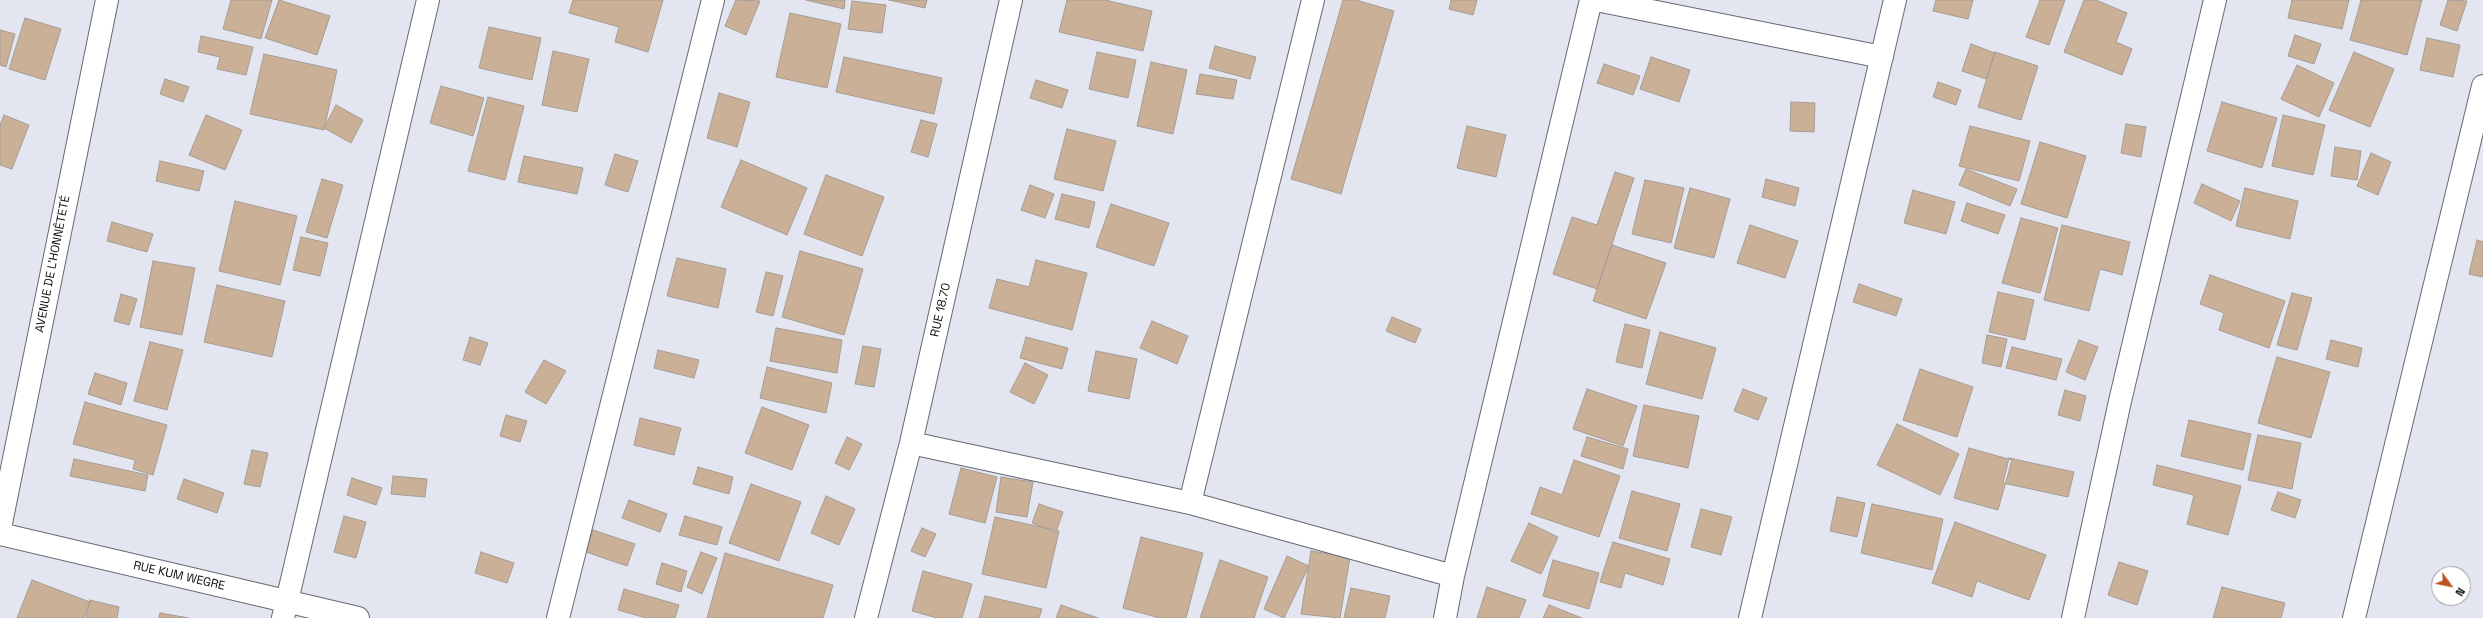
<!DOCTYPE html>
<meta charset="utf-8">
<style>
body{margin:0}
#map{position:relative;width:2483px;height:618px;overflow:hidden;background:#e3e6f1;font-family:"Space Grotesk",sans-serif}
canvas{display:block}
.north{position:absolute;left:2431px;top:566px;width:40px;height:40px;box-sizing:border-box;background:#fff;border:1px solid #9d9d9f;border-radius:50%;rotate:123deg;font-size:11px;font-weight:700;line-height:16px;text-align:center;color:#0b0b0f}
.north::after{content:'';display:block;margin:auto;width:14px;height:18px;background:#ba5523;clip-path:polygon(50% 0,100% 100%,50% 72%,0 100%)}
</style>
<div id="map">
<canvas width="2483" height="618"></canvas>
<div class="north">N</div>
</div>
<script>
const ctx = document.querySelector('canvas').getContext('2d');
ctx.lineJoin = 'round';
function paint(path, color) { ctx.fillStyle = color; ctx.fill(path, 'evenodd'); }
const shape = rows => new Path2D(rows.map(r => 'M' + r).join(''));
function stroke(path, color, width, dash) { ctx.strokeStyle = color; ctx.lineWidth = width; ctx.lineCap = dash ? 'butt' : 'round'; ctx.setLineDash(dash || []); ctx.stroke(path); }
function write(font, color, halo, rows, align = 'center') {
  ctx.font = font + ' "Space Grotesk",sans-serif'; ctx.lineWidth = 3; ctx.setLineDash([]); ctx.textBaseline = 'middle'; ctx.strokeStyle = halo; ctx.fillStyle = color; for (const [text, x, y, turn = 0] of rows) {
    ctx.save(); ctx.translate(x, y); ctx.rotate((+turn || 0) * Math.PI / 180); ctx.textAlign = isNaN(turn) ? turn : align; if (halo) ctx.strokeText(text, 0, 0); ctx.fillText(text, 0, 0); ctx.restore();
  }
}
const building = shape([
 [231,0,272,0,261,39,223,29,231,0],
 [279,0,330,16,317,55,265,38,279,0],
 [573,0,663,0,648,52,615,42,619,27,569,13,573,0],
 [736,0,760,1,746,35,725,26,736,0],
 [806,0,845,0,844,9,806,0],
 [889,0,927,0,925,8,889,0],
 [1067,0,1105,0,1152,11,1143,51,1059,32,1067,0],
 [1343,0,1356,0,1394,11,1341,194,1291,179,1343,0],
 [1451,0,1477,0,1473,15,1449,9,1451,0],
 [1936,0,1973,0,1968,19,1933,11,1936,0],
 [2040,0,2065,0,2049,45,2026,37,2040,0],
 [2084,0,2096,0,2127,13,2116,42,2132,49,2122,75,2064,52,2084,0],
 [2292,0,2349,0,2342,29,2288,18,2292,0],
 [2361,0,2422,0,2407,55,2350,40,2361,0],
 [2448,0,2467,1,2457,31,2440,25,2448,0],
 [852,1,886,5,882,33,848,29,852,1],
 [790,13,841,24,827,88,776,77,790,13],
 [25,18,61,29,45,80,9,69,25,18],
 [489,27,541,38,532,80,479,68,489,27],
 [0,30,15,34,6,67,0,65,0,30],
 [2295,35,2321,44,2314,64,2288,56,2295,35],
 [201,36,253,47,246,75,217,69,220,57,198,52,201,36],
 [2427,38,2460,45,2453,77,2420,70,2427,38],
 [1971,44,1995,53,1986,79,1962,71,1971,44],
 [1215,46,1256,57,1250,79,1209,68,1215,46],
 [553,51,589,59,577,112,542,105,553,51],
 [1097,52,1136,60,1128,98,1089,89,1097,52],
 [1995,52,2038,66,2021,120,1978,107,1995,52],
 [2354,52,2394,69,2370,127,2329,110,2354,52],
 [264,54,337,70,324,130,250,114,264,54],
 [844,57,942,78,934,114,836,92,844,57],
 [1651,57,1690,70,1679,102,1640,89,1651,57],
 [1151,62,1187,70,1173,134,1137,126,1151,62],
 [1604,64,1640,76,1633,95,1597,83,1604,64],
 [2297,65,2334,83,2319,117,2281,99,2297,65],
 [1200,74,1237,80,1233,99,1196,94,1200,74],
 [165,79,189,87,183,102,160,94,165,79],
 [1036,80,1068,90,1062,108,1030,98,1036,80],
 [1938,82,1961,90,1956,105,1933,97,1938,82],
 [441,86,484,98,473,136,430,123,441,86],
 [719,93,750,102,737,147,707,138,719,93],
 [488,97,524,106,505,180,468,171,488,97],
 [1791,102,1815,103,1814,132,1790,131,1791,102],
 [2222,102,2277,118,2262,168,2207,151,2222,102],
 [336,105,363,120,351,143,324,128,336,105],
 [4,115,29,125,12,169,0,165,0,125,4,115],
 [206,115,242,130,225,170,189,155,206,115],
 [2283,115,2325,125,2313,175,2272,166,2283,115],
 [921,120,937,124,928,157,911,152,921,120],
 [2126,124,2146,127,2141,157,2121,153,2126,124],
 [1467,126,1506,135,1496,177,1457,168,1467,126],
 [1970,126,2030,141,2019,181,1959,166,1970,126],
 [1067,129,1116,141,1103,191,1054,179,1067,129],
 [2040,142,2086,156,2067,218,2021,204,2040,142],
 [2335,147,2361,151,2357,180,2331,176,2335,147],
 [2371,153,2391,162,2378,195,2357,186,2371,153],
 [615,154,638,161,628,192,605,185,615,154],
 [524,156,583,168,577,194,518,182,524,156],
 [741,160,807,188,787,235,721,207,741,160],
 [160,161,204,171,199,191,156,181,160,161],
 [1966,169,2017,189,2010,206,1959,185,1966,169],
 [1615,172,1634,178,1597,289,1553,274,1572,217,1597,225,1615,172],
 [826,175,884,197,862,256,804,234,826,175],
 [322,179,343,185,327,238,306,232,322,179],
 [1766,179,1799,188,1795,206,1762,197,1766,179],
 [1645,180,1684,188,1671,243,1632,234,1645,180],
 [2202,184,2240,201,2231,221,2194,203,2202,184],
 [1030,185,1054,194,1045,218,1021,210,1030,185],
 [1690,188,1730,199,1714,258,1674,248,1690,188],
 [2245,188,2298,201,2290,239,2236,226,2245,188],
 [1913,190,1955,202,1946,234,1904,223,1913,190],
 [1062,194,1095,202,1089,228,1055,219,1062,194],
 [235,201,297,216,280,285,219,271,235,201],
 [1967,203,2005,215,1998,234,1961,221,1967,203],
 [1111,204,1169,223,1154,266,1096,247,1111,204],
 [2021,218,2058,228,2040,293,2002,283,2021,218],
 [112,222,153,234,147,252,107,241,112,222],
 [1750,225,1798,241,1785,278,1737,263,1750,225],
 [2062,225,2130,242,2122,275,2100,269,2089,311,2044,300,2062,225],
 [301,237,328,243,320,276,293,270,301,237],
 [2477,240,2483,242,2483,277,2469,274,2477,240],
 [1612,245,1666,263,1646,319,1593,301,1612,245],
 [800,251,863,269,844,335,782,317,800,251],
 [677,258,726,269,718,308,667,296,677,258],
 [1036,260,1087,273,1072,330,989,308,997,279,1029,287,1036,260],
 [153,261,195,268,182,335,140,327,153,261],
 [766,272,783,276,773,316,756,312,766,272],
 [2210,275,2285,301,2269,348,2219,330,2224,313,2200,304,2210,275],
 [1859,284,1902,299,1896,316,1853,302,1859,284],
 [217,285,285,301,272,357,204,342,217,285],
 [1998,292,2034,300,2025,340,1989,332,1998,292],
 [2292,293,2312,298,2297,350,2277,345,2292,293],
 [121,294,137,299,129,325,114,321,121,294],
 [1392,317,1421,329,1415,343,1386,331,1392,317],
 [1152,321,1188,336,1177,364,1140,348,1152,321],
 [1625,324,1650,330,1642,368,1616,362,1625,324],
 [776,328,842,340,837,373,770,361,776,328],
 [1660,332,1716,348,1702,399,1646,384,1660,332],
 [1987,335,2007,339,2001,367,1982,363,1987,335],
 [470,337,488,343,480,365,463,360,470,337],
 [1026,337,1068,348,1062,369,1020,358,1026,337],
 [2079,340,2098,347,2085,380,2066,372,2079,340],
 [2331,340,2362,348,2358,367,2326,359,2331,340],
 [150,342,183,350,167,410,134,401,150,342],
 [863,346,881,349,874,387,855,384,863,346],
 [2012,347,2062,359,2056,380,2006,368,2012,347],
 [658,350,699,360,694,378,654,368,658,350],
 [1096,351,1137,359,1129,399,1088,391,1096,351],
 [2277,357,2330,372,2311,438,2258,423,2277,357],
 [544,360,566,371,546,404,525,392,544,360],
 [1025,363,1048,375,1034,404,1010,392,1025,363],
 [767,367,832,383,826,413,760,398,767,367],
 [1920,369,1973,387,1957,437,1903,420,1920,369],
 [95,373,127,383,121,405,88,394,95,373],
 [1587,389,1637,406,1623,446,1573,429,1587,389],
 [1743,389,1767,398,1758,420,1734,411,1743,389],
 [2065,390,2086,396,2080,421,2058,415,2065,390],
 [85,402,167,425,153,475,133,469,135,460,73,444,85,402],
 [1644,405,1699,416,1688,468,1633,456,1644,405],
 [762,407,809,425,792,470,745,453,762,407],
 [506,415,527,421,520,442,500,436,506,415],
 [640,418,681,428,674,455,634,445,640,418],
 [2189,420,2251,434,2243,470,2181,456,2189,420],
 [1897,424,1959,454,1940,495,1877,465,1897,424],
 [2258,435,2301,443,2292,489,2248,480,2258,435],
 [847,437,862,444,849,470,835,463,847,437],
 [1587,437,1628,449,1623,469,1581,456,1587,437],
 [1969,448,2012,460,1998,510,1954,498,1969,448],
 [252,450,268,453,260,487,244,484,252,450],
 [2009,458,2074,472,2068,497,2003,483,2009,458],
 [74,459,148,475,145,491,70,476,74,459],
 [1574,460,1620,476,1599,537,1531,514,1540,487,1562,495,1574,460],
 [2157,465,2241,486,2228,535,2187,524,2194,495,2153,485,2157,465],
 [698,467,733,477,729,494,693,484,698,467],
 [961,468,997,477,985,523,949,514,961,468],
 [393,476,427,479,425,497,391,494,393,476],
 [1001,477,1033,482,1027,517,996,512,1001,477],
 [352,478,382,488,376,505,347,495,352,478],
 [184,479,224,493,217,513,177,499,184,479],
 [751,484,801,502,779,561,729,543,751,484],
 [1632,491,1680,504,1667,551,1619,538,1632,491],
 [2278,492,2301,500,2295,518,2271,510,2278,492],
 [826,496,855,509,839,545,811,533,826,496],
 [1837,497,1865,503,1857,537,1830,531,1837,497],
 [629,500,667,514,660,532,622,518,629,500],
 [1039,504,1063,512,1056,532,1032,523,1039,504],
 [1872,504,1943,519,1932,570,1861,553,1872,504],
 [1701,509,1732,517,1721,555,1691,547,1701,509],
 [344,516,366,522,356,558,334,552,344,516],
 [685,516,722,527,717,545,679,535,685,516],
 [995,517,1059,531,1046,588,982,574,995,517],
 [1955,522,2046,555,2029,600,1977,581,1972,597,1932,583,1955,522],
 [1529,523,1558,537,1541,574,1511,561,1529,523],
 [922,528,936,534,925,557,911,551,922,528],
 [593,530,635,544,627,566,586,552,593,530],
 [1141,537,1203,553,1186,618,1160,618,1123,608,1141,537],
 [1613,542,1670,559,1663,585,1625,573,1621,588,1600,582,1613,542],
 [1311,551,1350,557,1340,618,1301,614,1311,551],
 [481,552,514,563,507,583,475,573,481,552],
 [701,552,717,558,702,594,687,587,701,552],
 [725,553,833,585,823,618,707,618,725,553],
 [1287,556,1309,566,1284,618,1264,609,1287,556],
 [1220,560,1268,577,1254,618,1200,618,1220,560],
 [1553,560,1599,573,1589,609,1543,596,1553,560],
 [2119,562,2148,571,2137,605,2108,595,2119,562],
 [662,563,687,571,681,592,656,584,662,563],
 [923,571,972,584,962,618,937,618,912,611,923,571],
 [32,580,90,602,84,618,17,618,32,580],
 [1487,587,1526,600,1519,618,1477,618,1487,587],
 [2222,587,2285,603,2281,618,2213,618,2222,587],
 [1351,588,1390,596,1385,618,1344,618,1351,588],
 [624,589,679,605,675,618,646,618,618,610,624,589],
 [985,596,1042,609,1039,618,979,618,985,596],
 [90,600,119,607,117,618,86,618,90,600],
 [1061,605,1098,618,1056,618,1061,605],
 [1549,605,1582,618,1543,618,1549,605],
 [160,613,189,618,159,618,160,613]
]);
const minor = shape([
 [1596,0,1882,57],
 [911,443,1190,503,1453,576],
 [1190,503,1313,0],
 [0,528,107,0],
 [0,534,358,618],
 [283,618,428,0],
 [558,618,713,0],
 [866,618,911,443,1011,0],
 [1445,618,1453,576,1591,0],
 [1750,618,1895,0],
 [2073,618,2120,401,2215,0],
 [2354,618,2483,86]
]);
const streetNames = [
 ["AVENUE DE L'HONNÊTETÉ",53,264,-79],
 ["RUE 18.70",941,310,-77],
 ["RUE KUM WEGRE",179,576,13]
];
paint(building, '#cab097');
stroke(building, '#a59c94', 1);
stroke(minor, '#676973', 24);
stroke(minor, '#fff', 22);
write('12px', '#0b0b0f', '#fff', streetNames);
</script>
